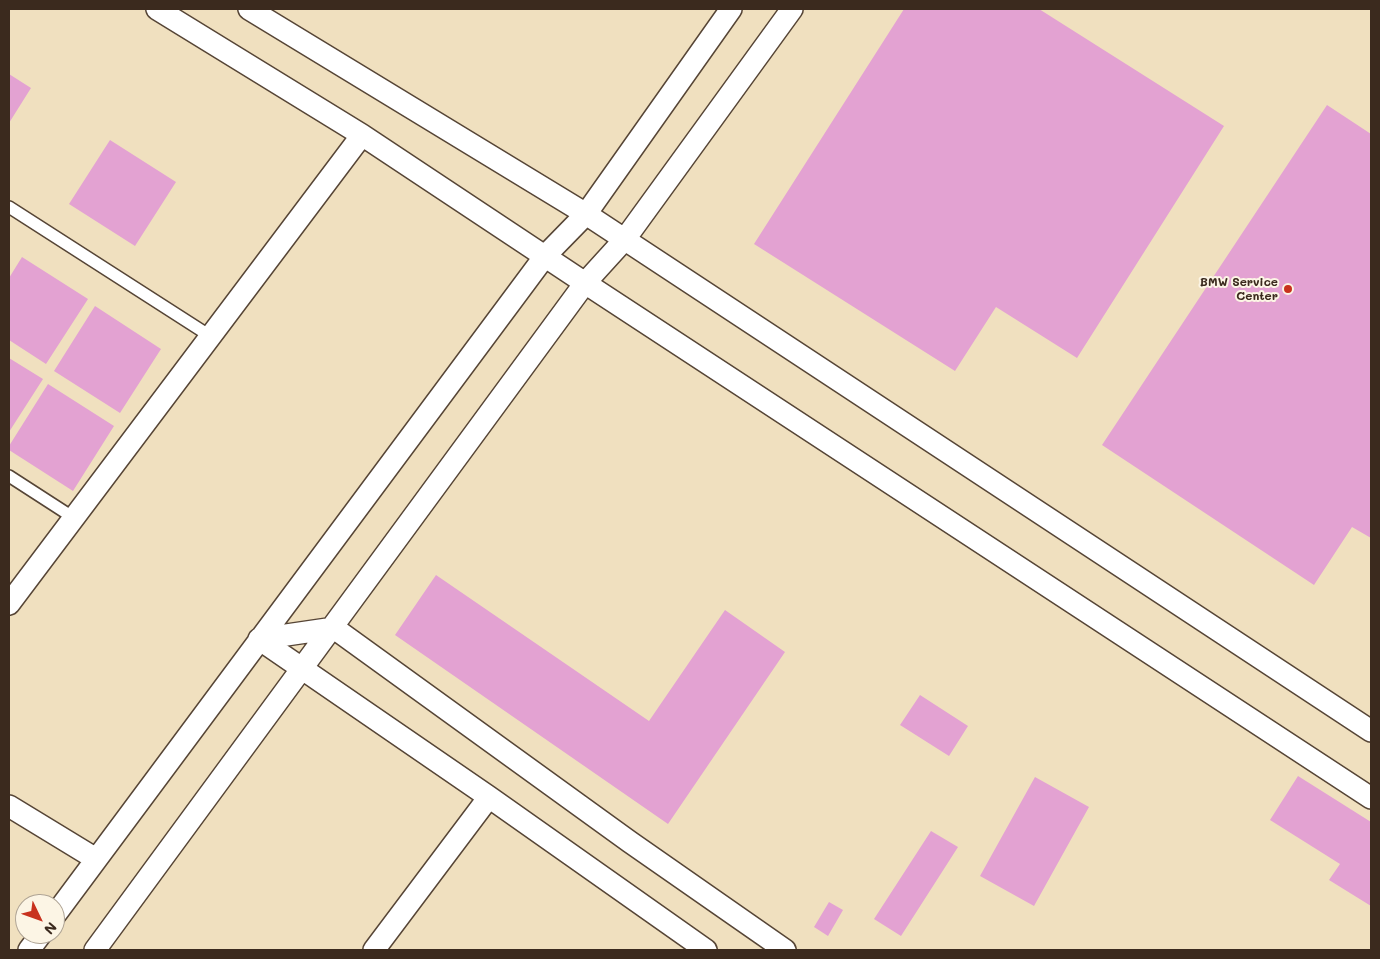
<!DOCTYPE html>
<style>
body{margin:0}
#map{position:relative;width:1380px;height:959px;overflow:hidden;background:#f0e0bf;font-family:Mali,sans-serif}
canvas{display:block}
.frame{position:absolute;inset:0;border:10px solid #3b2a1e;pointer-events:none}
.north{position:absolute;left:15px;top:894px;width:50px;height:50px;box-sizing:border-box;background:#fcf5e5;border:1px solid #afa495;border-radius:50%;rotate:132deg;font-size:14px;font-weight:700;line-height:20px;text-align:center;color:#3b2a1e}
.north::after{content:'';display:block;margin:auto;width:18px;height:22px;background:#c8321e;clip-path:polygon(50% 0,100% 100%,50% 72%,0 100%)}
</style>
<div id="map">
<canvas width="1380" height="959"></canvas>
<div class="frame"></div>
<div class="north">N</div>
</div>
<script>
const ctx = document.querySelector('canvas').getContext('2d');
ctx.lineJoin = 'round';
function paint(path, color) { ctx.fillStyle = color; ctx.fill(path, 'evenodd'); }
const shape = rows => new Path2D(rows.map(r => 'M' + r).join(''));
function stroke(path, color, width, dash) { ctx.strokeStyle = color; ctx.lineWidth = width; ctx.lineCap = dash ? 'butt' : 'round'; ctx.setLineDash(dash || []); ctx.stroke(path); }
function write(font, color, halo, rows, align = 'center') {
  ctx.font = font + ' Mali,sans-serif'; ctx.lineWidth = 4; ctx.setLineDash([]); ctx.textBaseline = 'middle'; ctx.strokeStyle = halo; ctx.fillStyle = color; for (const [text, x, y, turn = 0] of rows) {
    ctx.save(); ctx.translate(x, y); ctx.rotate((+turn || 0) * Math.PI / 180); ctx.textAlign = isNaN(turn) ? turn : align; if (halo) ctx.strokeText(text, 0, 0); ctx.fillText(text, 0, 0); ctx.restore();
  }
}
const building = shape([
 [904,9,1039,9,1224,126,1077,358,996,307,955,371,754,244],
 [9,74,31,88,9,123],
 [1327,105,1371,134,1371,538,1352,527,1314,585,1102,445],
 [110,140,176,182,135,246,69,204],
 [22,257,88,299,46,364,9,340,9,278],
 [95,306,161,349,120,413,54,371],
 [9,358,43,379,9,432],
 [48,384,114,426,73,491,9,450,9,446],
 [436,575,649,721,725,610,785,652,668,824,395,635],
 [920,695,968,726,949,756,900,725],
 [1298,776,1371,822,1371,906,1329,880,1340,864,1270,820],
 [1035,777,1089,807,1034,906,980,876],
 [931,831,958,847,901,936,874,919],
 [829,902,843,910,828,936,814,927]
]);
const service = shape([
 [9,207,210,336],
 [9,476,74,518]
]);
const minor = shape([
 [157,9,362,135,585,283,1371,798],
 [249,9,586,214,1371,731],
 [9,604,362,135],
 [259,639,334,628,630,842,785,950],
 [259,639,489,797,706,950],
 [9,806,96,859],
 [55,915,545,256,586,214,731,9],
 [29,950,41,934],
 [95,950,585,283,625,239,792,9],
 [374,950,489,797]
]);
const markers = [
 [1288,289,5,"#c8321e"]
];
const poiNames = [
 ["BMW Service",1278,282],
 ["Center",1278,296]
];
paint(building, '#e3a2d2');
stroke(service, '#564536', 14);
stroke(minor, '#564536', 24);
stroke(service, '#fff', 11);
stroke(minor, '#fff', 21);
for (const [x, y, r, color] of markers) { const dot = new Path2D(); dot.arc(x, y, r, 0, 2 * Math.PI); ctx.fillStyle = color; ctx.fill(dot); stroke(dot, '#fcf5e5', 2); }
write('bold 12px', '#3b2a1e', '#fcf5e5', poiNames, 'right');
</script>
